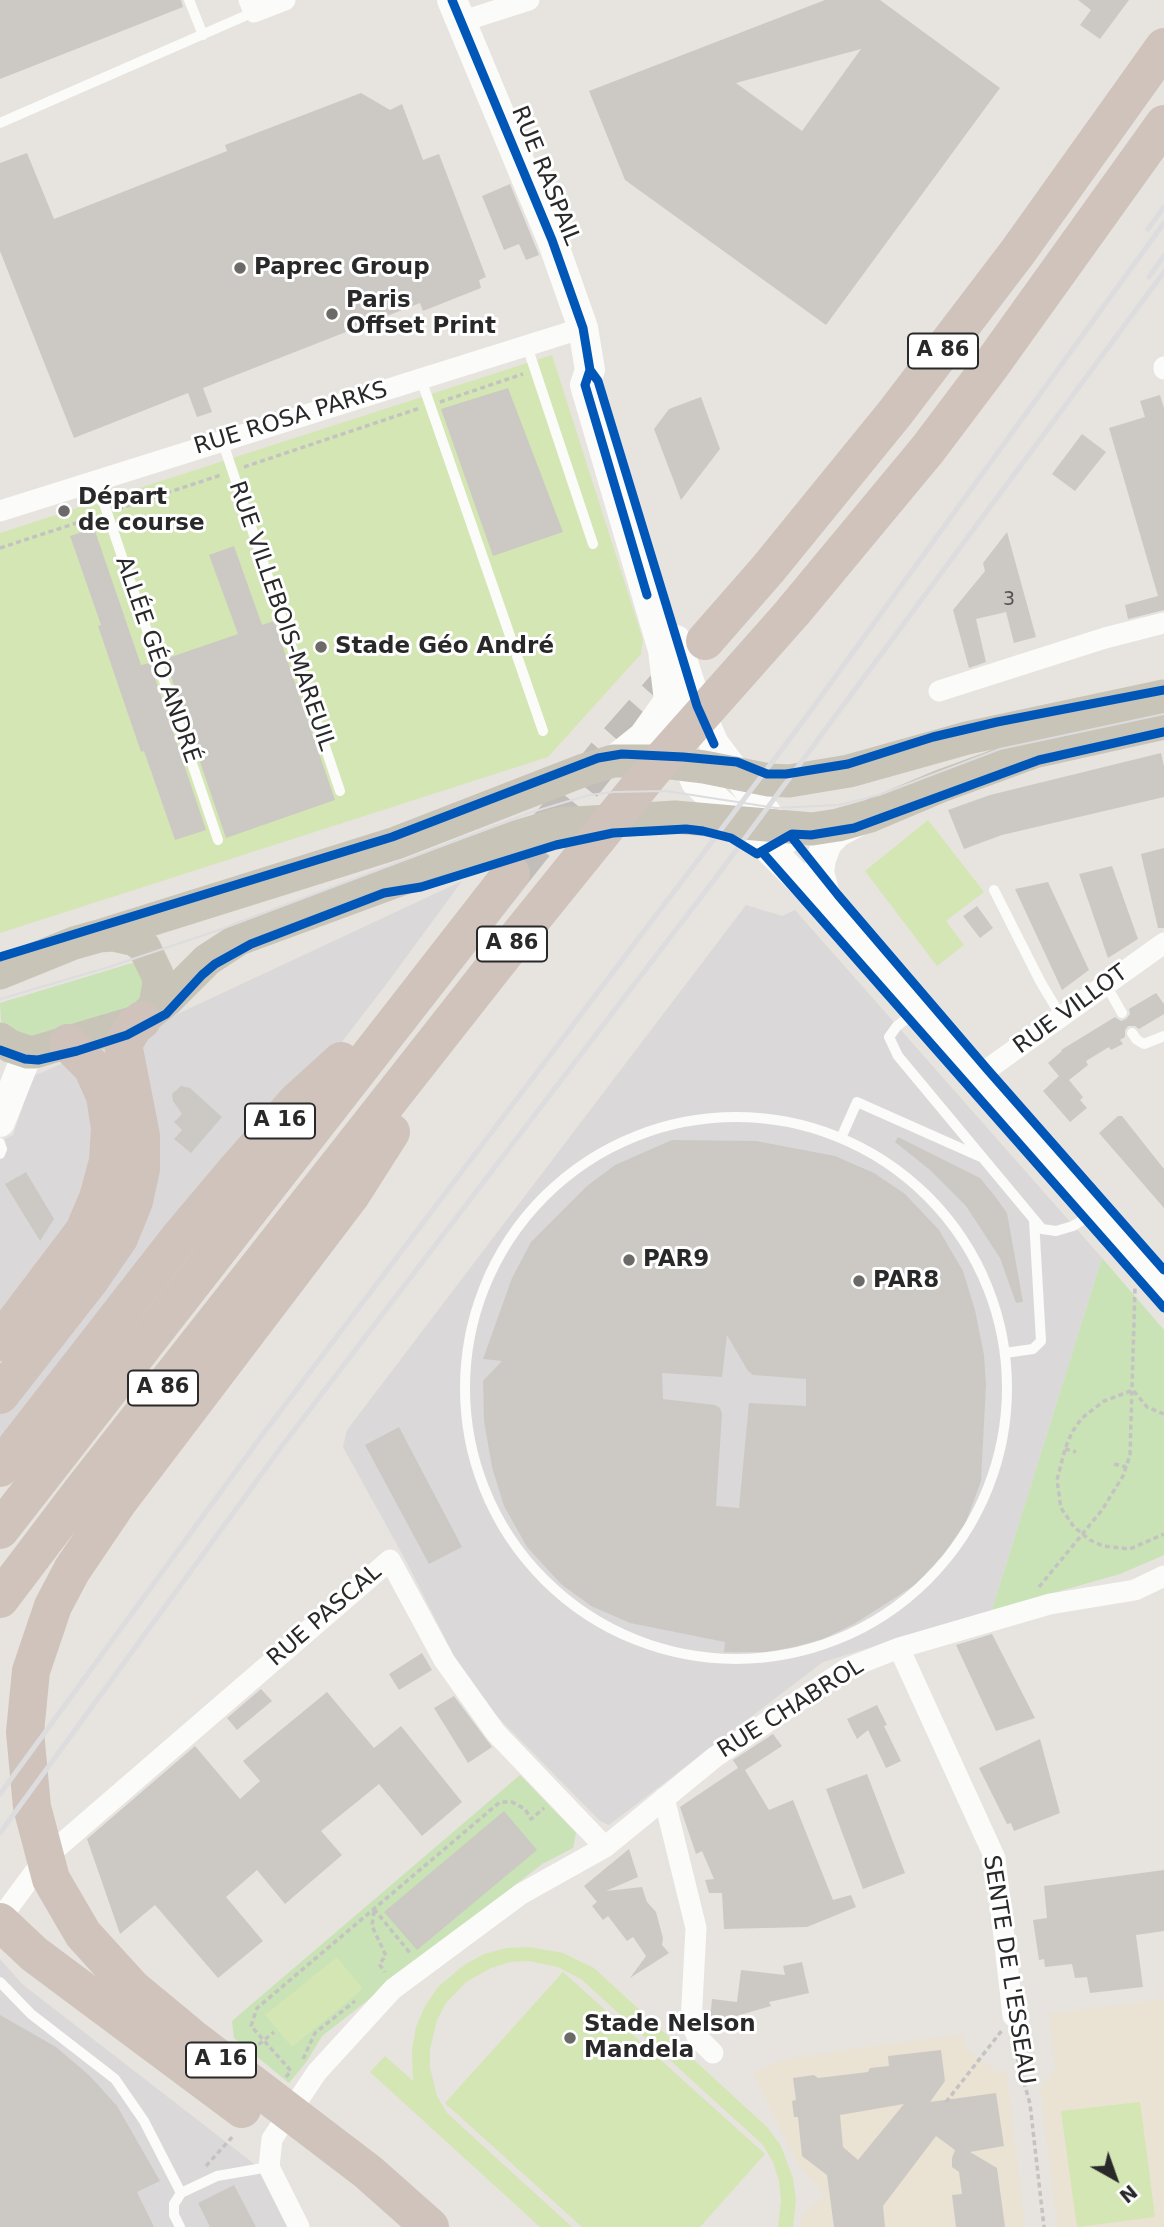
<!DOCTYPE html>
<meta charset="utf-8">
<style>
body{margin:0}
#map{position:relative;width:1164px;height:2227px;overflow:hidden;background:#e7e3de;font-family:"DejaVu Sans",sans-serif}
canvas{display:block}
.north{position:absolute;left:1080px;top:2143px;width:70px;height:70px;-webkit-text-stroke:5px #fff;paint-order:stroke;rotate:140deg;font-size:19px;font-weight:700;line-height:28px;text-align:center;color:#292929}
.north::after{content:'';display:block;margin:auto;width:24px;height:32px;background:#292929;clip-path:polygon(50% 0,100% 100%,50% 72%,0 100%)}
</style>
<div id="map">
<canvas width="1164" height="2227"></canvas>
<div class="north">N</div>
</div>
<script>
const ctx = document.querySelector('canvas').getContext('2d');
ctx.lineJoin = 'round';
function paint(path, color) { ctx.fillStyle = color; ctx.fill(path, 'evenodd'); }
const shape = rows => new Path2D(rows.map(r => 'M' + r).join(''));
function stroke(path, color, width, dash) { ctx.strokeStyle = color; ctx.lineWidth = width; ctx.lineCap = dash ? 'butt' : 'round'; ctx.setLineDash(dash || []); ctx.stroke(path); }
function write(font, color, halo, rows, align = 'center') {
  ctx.font = font + ' "DejaVu Sans",sans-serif'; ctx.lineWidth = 6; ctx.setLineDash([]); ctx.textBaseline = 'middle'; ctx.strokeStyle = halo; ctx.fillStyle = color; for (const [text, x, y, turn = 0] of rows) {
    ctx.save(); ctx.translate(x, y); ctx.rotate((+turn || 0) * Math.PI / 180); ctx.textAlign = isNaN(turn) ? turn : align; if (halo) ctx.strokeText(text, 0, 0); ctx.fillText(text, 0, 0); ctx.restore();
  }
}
const industrial = shape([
 [462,881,391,978,0,1487,0,1141,13,1135,33,1076,169,1018],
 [746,905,782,916,795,910,1102,1258,992,1610,823,1662,609,1825,600,1821,484,1703,455,1658,406,1561,343,1447,347,1430],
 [0,1959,22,1984,257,2166,310,2227,0,2227]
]);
const education = shape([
 [1164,1999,1164,2227,1058,2227,1040,2088,1056,2069,1049,2014],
 [963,2034,964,2047,996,2072,1006,2071,1025,2227,800,2227,802,2215,825,2195,796,2161,753,2073,790,2058]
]);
const green = shape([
 [142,960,148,973,138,1003,39,1039,6,1029,1,1021,0,1003],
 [1102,1258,1164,1330,1164,1555,1120,1574,992,1610],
 [520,1775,576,1833,573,1848,542,1864,322,2036,307,2061,289,2083,234,2038,232,2021]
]);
const pitch = shape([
 [552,355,643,640,641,654,548,757,0,933,0,533],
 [928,820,984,892,946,921,964,945,937,966,865,871],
 [529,1947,563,1953,594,1968,768,2128,781,2146,793,2178,796,2200,793,2227,778,2227,781,2201,779,2181,773,2162,763,2145,581,1979,558,1967,529,1961,510,1962,491,1968,466,1982,446,2003,437,2020,430,2049,430,2068,437,2096,447,2113,572,2227,540,2227,370,2072,385,2056,413,2081,412,2050,416,2027,425,2006,438,1987,464,1965,484,1954,506,1948],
 [337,1957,363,1989,292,2047,265,2015],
 [563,1972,765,2154,700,2227,582,2227,445,2103],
 [1140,2102,1155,2217,1077,2227,1061,2111]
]);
const building = shape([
 [0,0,181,0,183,7,0,79],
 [825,0,880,0,1000,88,826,325,625,180,589,91],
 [861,49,802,131,736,83],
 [1078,0,1129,0,1100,39,1080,25,1091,10],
 [361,93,390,110,402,104,423,160,439,154,486,277,479,280,481,288,423,311,420,303,203,388,212,412,197,417,188,393,74,438,0,251,0,163,27,153,54,219,227,151,225,145],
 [510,184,539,255,526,260,519,244,504,250,482,196],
 [508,388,563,532,493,556,441,409],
 [1160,395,1164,408,1164,610,1128,619,1125,605,1158,596,1109,428,1145,417,1140,401],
 [701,397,720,449,681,500,654,429,669,409],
 [1082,434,1106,452,1075,491,1052,474],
 [94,528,141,665,150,663,206,830,175,840,144,751,141,752,98,626,101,625,70,536],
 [1007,532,1036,637,1014,643,1006,612,976,619,986,662,969,668,953,610,985,571,983,563],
 [234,546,262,625,274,621,335,800,226,838,165,659,238,634,209,555],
 [1161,753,1164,766,1164,797,1002,835,964,849,948,810,990,795],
 [1164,848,1164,928,1158,928,1141,854],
 [1112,866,1138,939,1108,958,1079,874],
 [1048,882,1089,970,1062,990,1015,889],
 [977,906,993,928,980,938,963,916],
 [1156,993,1164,1004,1164,1014,1139,1029,1135,1026,1128,1026,1125,1030,1125,1037,1120,1040,1123,1044,1111,1050,1109,1047,1086,1061,1088,1065,1069,1080,1083,1097,1080,1100,1087,1108,1070,1122,1043,1091,1059,1076,1048,1063,1062,1051,1061,1050,1115,1017,1121,1021,1126,1019,1130,1014,1129,1009],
 [181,1086,190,1088,222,1117,191,1153,174,1139,182,1130,174,1122,182,1114,173,1101,172,1094],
 [1118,1116,1122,1116,1164,1169,1164,1208,1099,1133],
 [898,1137,980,1178,994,1195,1007,1213,1023,1302,1016,1303,1000,1258,966,1206,930,1170,895,1142],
 [672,1140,756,1141,835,1156,874,1173,905,1194,939,1230,963,1271,975,1310,984,1355,986,1385,981,1481,966,1522,944,1554,915,1585,854,1624,823,1639,794,1647,766,1652,724,1652,725,1642,630,1623,591,1606,561,1584,527,1547,504,1506,492,1467,484,1421,483,1381,502,1361,483,1359,512,1278,531,1242,587,1186,615,1165],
 [727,1335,748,1371,753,1375,806,1379,806,1406,749,1403,739,1508,716,1506,722,1414,720,1408,715,1405,663,1399,662,1373,722,1377],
 [26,1172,54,1219,40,1241,5,1184],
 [399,1427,462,1547,429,1564,365,1445],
 [992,1634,1035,1718,996,1731,956,1645],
 [422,1653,432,1670,399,1690,389,1674],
 [261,1689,272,1701,237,1730,227,1718],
 [327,1692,374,1748,401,1726,462,1802,422,1836,379,1784,321,1831,342,1855,285,1904,257,1870,226,1897,263,1941,218,1978,155,1905,120,1934,87,1839,195,1746,240,1799,260,1781,243,1761],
 [454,1696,492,1747,468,1763,434,1708],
 [877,1705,887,1725,884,1726,901,1761,886,1768,868,1730,857,1739,847,1719],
 [773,1734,782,1746,745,1770,769,1810,793,1800,833,1900,851,1895,856,1907,807,1927,724,1929,722,1893,709,1893,705,1880,714,1879,702,1851,696,1854,680,1807,738,1768,733,1760],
 [1040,1739,1060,1813,1014,1831,1011,1823,1007,1824,979,1768],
 [867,1774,905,1873,863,1889,826,1789],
 [504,1811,537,1850,417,1950,384,1912],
 [629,1849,638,1877,606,1891,642,1887,647,1902,656,1912,663,1938,662,1945,669,1953,630,1978,646,1956,633,1937,627,1941,608,1916,603,1920,592,1906,597,1902,584,1886],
 [1164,1870,1164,1931,1136,1935,1143,1987,1090,1993,1087,1977,1075,1978,1072,1964,1045,1967,1044,1959,1039,1960,1033,1920,1047,1918,1044,1886],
 [802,1962,809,1993,769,2002,771,2006,719,2021,710,2020,712,1999,737,2002,741,1970,785,1975,783,1966],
 [0,2015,56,2047,90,2076,117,2106,160,2181,137,2192,154,2227,0,2227],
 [941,2050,945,2081,930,2102,996,2093,1004,2146,970,2152,997,2168,1005,2227,956,2227,952,2195,962,2194,959,2172,952,2167,952,2158,955,2150,936,2136,883,2206,885,2227,834,2227,827,2175,802,2156,798,2117,794,2117,792,2101,796,2100,793,2078,814,2075,818,2078,868,2072,870,2068,889,2066,888,2056],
 [904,2104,858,2160,843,2147,840,2115],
 [234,2185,256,2227,210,2227,198,2203]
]);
const highwayTunnel = shape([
 [511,874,605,756,672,680]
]);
const path = shape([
 [440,402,523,374],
 [244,467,420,408],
 [118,509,221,475],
 [0,548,95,517],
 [1164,1414,1147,1407,1133,1390,1104,1401,1082,1418,1072,1432,1065,1449,1057,1480,1061,1508,1074,1527,1090,1540,1103,1546,1130,1549,1164,1534],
 [1065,1449,1076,1452],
 [1114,1464,1126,1467],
 [1039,1587,1102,1510,1123,1476,1130,1455,1135,1288],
 [374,1909,410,1953],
 [374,1911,372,1926,386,1956,379,1964,385,1972],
 [1014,2032,1017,2057,1030,2104,1044,2227],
 [252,2050,274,2032],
 [303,2059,315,2033,355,2001],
 [286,2077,291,2071,251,2026,257,2008,500,1802,512,1802,525,1809,531,1819,544,1808],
 [946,2102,1003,2029],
 [206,2166,234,2135]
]);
const lane = shape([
 [189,0,203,35],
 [0,123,254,12],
 [527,346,593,544],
 [421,379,543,731],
 [222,440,340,791],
 [96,480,218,840],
 [994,890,1040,981,1062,1018],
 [1106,985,1122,1013],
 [917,1011,897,1026,889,1037,898,1056,1042,1229,1056,1231,1073,1226,1096,1212],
 [1132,1033,1137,1040,1144,1044,1164,1036],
 '465 1388a271 271 0 1 1 542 0a271 271 0 1 1-542 0Z',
 [841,1138,857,1102,983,1158],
 [0,1143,2,1149,0,1154],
 [1005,1353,1033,1349,1041,1341,1034,1220],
 [0,1982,31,2014,115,2079,144,2121,181,2193],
 [180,2227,174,2215,174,2204,181,2193,217,2176,269,2167]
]);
const street = shape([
 [249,0,254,12,285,0],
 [460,22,529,0],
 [1164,367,1164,369],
 [0,511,583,328],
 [939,691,1105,638,1164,623],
 [978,1076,1164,943],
 [899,1648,995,1858,1013,2016],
 [664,1798,696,1928,691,2023,698,2038,713,2053],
 [0,1919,45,1858,390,1560,444,1660,496,1733,605,1847],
 [299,2227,269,2167,272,2139,317,2072,393,1989,521,1894,605,1847,715,1757,848,1668,899,1648,1019,1613,1050,1604,1135,1590,1164,1576]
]);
const secondary = shape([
 [452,0,552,240,583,328,590,370,585,385,663,650,669,701,677,739,696,782,768,848,854,934,1164,1288],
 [676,640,697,706,714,744,786,839],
 [613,761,643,737,669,701],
 [824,891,819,872,821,859,827,843,838,832,859,821],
 [0,1122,28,1052]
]);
const primary = shape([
 [99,936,396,843,584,770,613,761,655,761,704,767,769,780,789,781,849,771,967,738,1164,696],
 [0,973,74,943,99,936,113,935,135,940,144,947,157,974,159,983,155,1005,142,1020,35,1052,28,1052,10,1046,0,1039],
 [148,1015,167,1000,207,960,239,939,519,836,559,824,675,817,812,829,838,825,870,816,941,786,1034,752,1164,723]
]);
const highway = shape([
 [705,641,768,569,895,413,1017,253,1164,47],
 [391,1132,351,1195,118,1502,72,1570,53,1606,31,1671,25,1732,32,1807,51,1879,83,1934,133,1989,191,2037,368,2172,430,2227],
 [0,1342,84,1231,98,1198,108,1161,110,1128,105,1096,92,1067,68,1043],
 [0,1395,90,1280,119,1238,134,1201,141,1169,141,1136,123,1044,134,1026,142,1020],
 [0,1468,179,1238,237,1169,296,1102,341,1061],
 [0,1530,511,874],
 [0,1599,81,1492,512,944,651,772,792,613,928,449,992,364,1164,124],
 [0,1922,34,1954,242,2109]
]);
const tram = shape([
 [0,999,109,967,219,930,529,813,589,795,614,792,666,791,776,808,839,805,879,795,1000,749,1164,714]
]);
const rail = shape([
 [1148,229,1164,207],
 [1149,277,1164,256],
 [0,1794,263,1434,801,724,1164,223],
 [0,1833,282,1446,717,876,1164,272]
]);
const cycleway = shape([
 [452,0,552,240,583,328,590,370,585,385,647,595],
 [590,370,598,381,697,706,714,744],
 [790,835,838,895,987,1069,1164,1270],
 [762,852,1164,1308],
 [0,957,392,837,598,758,622,754,683,757,737,762,767,774,786,774,848,764,933,737,997,722,1164,690],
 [0,1050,25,1059,38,1060,77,1051,127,1035,166,1014,202,975,215,964,251,944,384,893,421,887,556,845,613,833,686,829,703,831,731,838,757,854,792,834,811,835,854,828,1039,760,1164,732]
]);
const markers = [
 [240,268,7,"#6c6a68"],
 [332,314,7,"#6c6a68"],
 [64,511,7,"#6c6a68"],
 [321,647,7,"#6c6a68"],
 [629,1260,7,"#6c6a68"],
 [859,1281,7,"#6c6a68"],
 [570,2038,7,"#6c6a68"]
];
const numberNames = [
 ["3",1009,600]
];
const shields = [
 [943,351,70],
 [512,944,70],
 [280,1121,70],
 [163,1388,70],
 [221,2060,70]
];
const shieldNames = [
 ["A 86",943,351],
 ["A 86",512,944],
 ["A 16",280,1121],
 ["A 86",163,1388],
 ["A 16",221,2060]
];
const streetNames = [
 ["RUE RASPAIL",545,176,68],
 ["RUE ROSA PARKS",291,419,-17],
 ["RUE VILLEBOIS-MAREUIL",281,616,71],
 ["ALLÉE GÉO ANDRÉ",157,660,71],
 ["RUE VILLOT",1071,1010,-36],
 ["RUE PASCAL",325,1616,-41],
 ["RUE CHABROL",791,1709,-32],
 ["SENTE DE L'ESSEAU",1008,1970,81]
];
const poiNames = [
 ["Paprec Group",254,268],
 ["Paris",346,301],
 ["Offset Print",346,327],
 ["Départ",78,498],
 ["de course",78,524],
 ["Stade Géo André",335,647],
 ["PAR9",643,1260],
 ["PAR8",873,1281],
 ["Stade Nelson",584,2025],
 ["Mandela",584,2051]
];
paint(industrial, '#dbd8da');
paint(education, '#eae2d2');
paint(green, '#c9e2b6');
paint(pitch, '#d4e6b4');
paint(building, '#ccc9c5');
stroke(highwayTunnel, '#c1beba', 38, [38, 19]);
stroke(path, '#c4c3c2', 3.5, [5, 3.5]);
stroke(lane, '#fbfbfa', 10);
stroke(street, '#fbfbfa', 21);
stroke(secondary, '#fbfbfa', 30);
stroke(primary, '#c9c4b8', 33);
stroke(highway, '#cfc3bb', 38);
stroke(tram, '#dddcde', 2);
stroke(rail, '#dddcde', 5);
stroke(cycleway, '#0057b8', 9);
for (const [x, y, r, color] of markers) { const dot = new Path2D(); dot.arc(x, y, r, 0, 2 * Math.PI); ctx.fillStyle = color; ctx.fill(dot); stroke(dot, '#fff', 2.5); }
write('19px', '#545352', null, numberNames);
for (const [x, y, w] of shields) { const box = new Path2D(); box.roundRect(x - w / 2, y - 17.5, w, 35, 5); ctx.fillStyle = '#fff'; ctx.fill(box); stroke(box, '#292929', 2); }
write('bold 21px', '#292929', null, shieldNames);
write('23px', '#292929', '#fff', streetNames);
write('bold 23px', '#292929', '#fff', poiNames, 'left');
</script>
